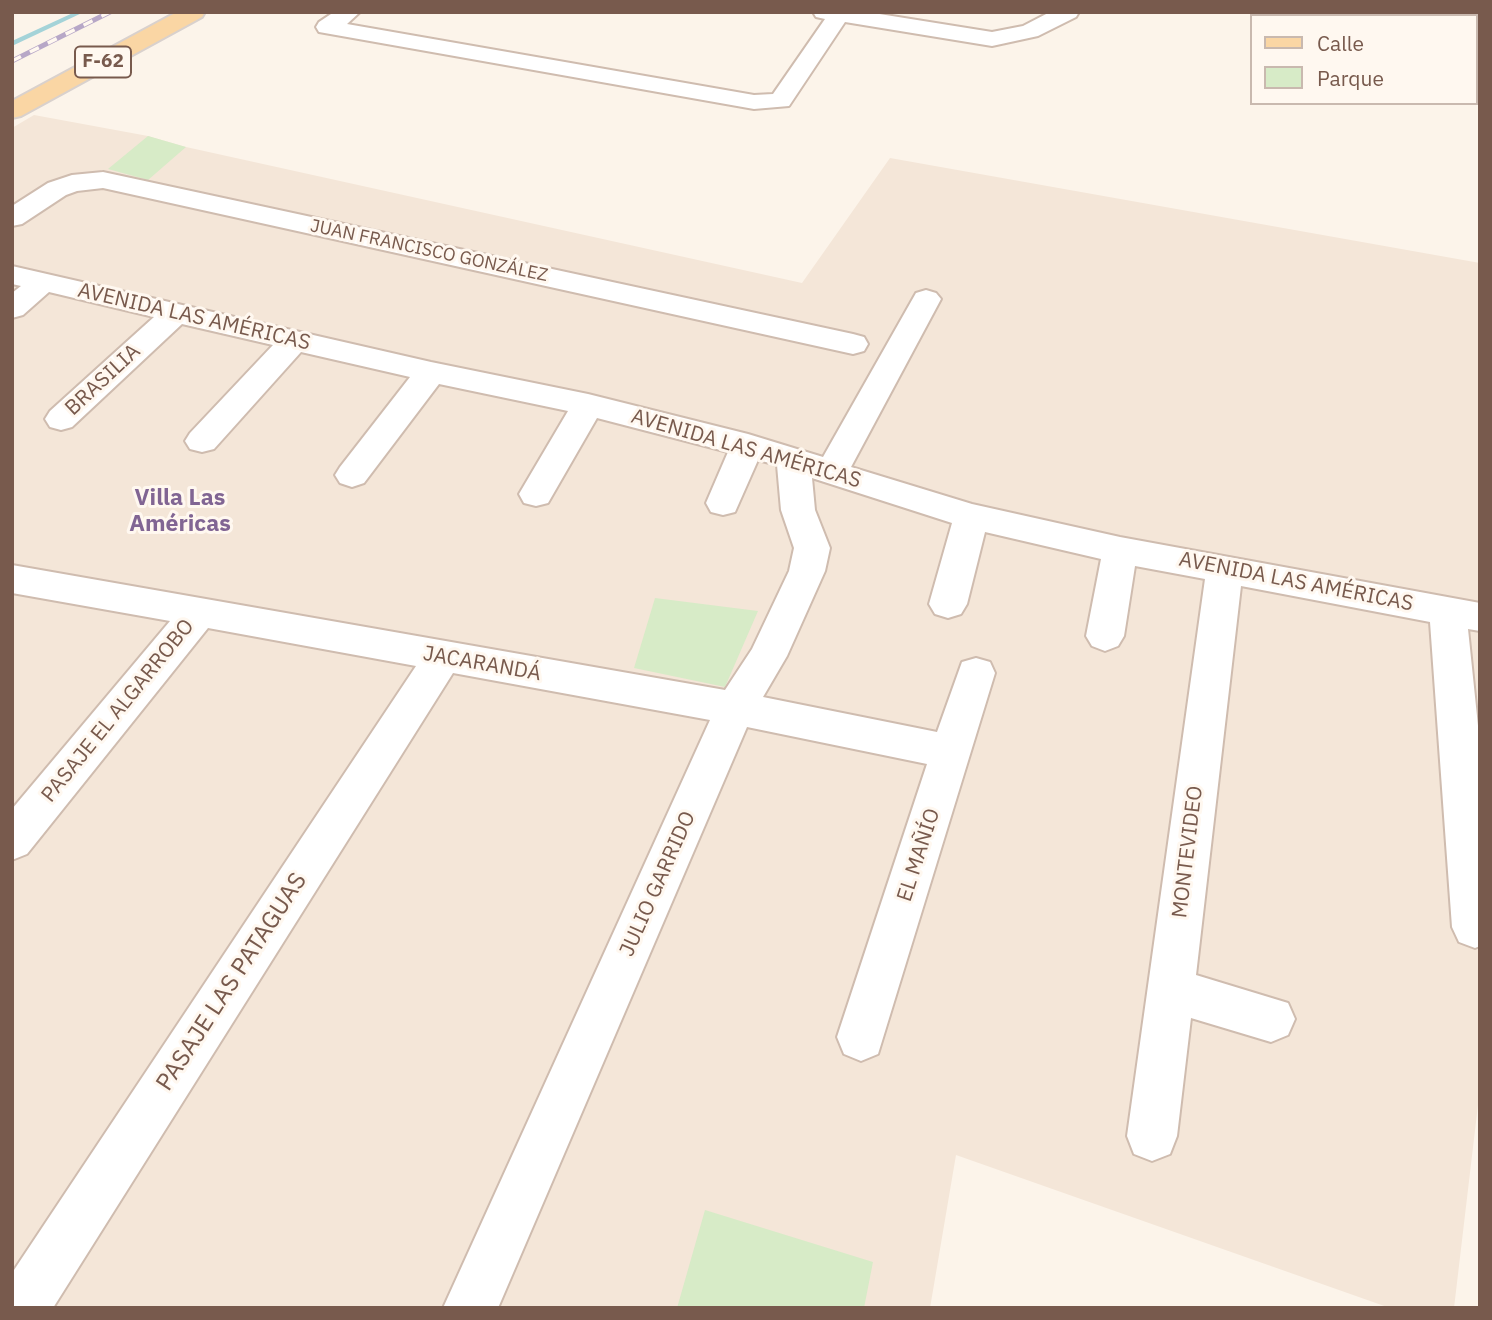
<!DOCTYPE html>
<meta charset="utf-8">
<style>
body{margin:0}
#map{position:relative;width:1492px;height:1320px;overflow:hidden;background:#fcf4ea;font-family:"IBM Plex Sans",sans-serif}
canvas{display:block}
.frame{position:absolute;inset:0;border:14px solid #785a4d;pointer-events:none}
.legend{position:absolute;left:1250px;top:14px;width:228px;height:91px;box-sizing:border-box;background:#fff8f0;border:2px solid #c9b9af;margin:0;padding:9px 12px;list-style:none;font-size:21px;color:#785a4d}
.legend li{display:flex;align-items:center;gap:14px;height:35px}
.legend b{width:35px;border:2px solid #c9b9af}
</style>
<div id="map">
<canvas width="1492" height="1320"></canvas>
<div class="frame"></div>
<ul class="legend">
<li><b style="height:9px;background:#fad6a4"></b>Calle</li>
<li><b style="height:19px;background:#d7ebc7"></b>Parque</li>
</ul>
</div>
<script>
const ctx = document.querySelector('canvas').getContext('2d');
ctx.lineJoin = 'round';
function paint(path, color) { ctx.fillStyle = color; ctx.fill(path, 'evenodd'); }
const shape = rows => new Path2D(rows.map(r => 'M' + r).join(''));
function stroke(path, color, width, dash) { ctx.strokeStyle = color; ctx.lineWidth = width; ctx.lineCap = dash ? 'butt' : 'round'; ctx.setLineDash(dash || []); ctx.stroke(path); }
function write(font, color, halo, rows, align = 'center') {
  ctx.font = font + ' "IBM Plex Sans",sans-serif'; ctx.lineWidth = 6; ctx.setLineDash([]); ctx.textBaseline = 'middle'; ctx.strokeStyle = halo; ctx.fillStyle = color; for (const [text, x, y, turn = 0] of rows) {
    ctx.save(); ctx.translate(x, y); ctx.rotate((+turn || 0) * Math.PI / 180); ctx.textAlign = isNaN(turn) ? turn : align; if (halo) ctx.strokeText(text, 0, 0); ctx.fillText(text, 0, 0); ctx.restore();
  }
}
const residential = shape([
 [34,115,148,136,186,147,802,283,890,158,1480,263,1480,1088,1454,1308,1390,1308,956,1155,930,1308,12,1308,12,128]
]);
const green = shape([
 [148,136,186,147,148,180,108,169],
 [655,598,758,611,725,687,634,668],
 [705,1210,873,1262,864,1308,677,1308]
]);
const stream = shape([
 [75,12,84,12,12,46,12,41,75,12]
]);
const minor = shape([
 [334,12,360,12,347,24,754,95,773,94,825,19,816,17,813,12,867,12,992,32,1023,26,1050,12,1079,12,1076,17,1038,36,992,46,845,22,789,106,754,109,319,32,316,27,319,22,334,12],
 [103,172,853,334,864,337,868,344,864,351,853,354,103,188,77,191,66,195,22,224,12,226,12,206,48,183,72,175,103,172],
 [12,266,431,362,588,394,748,434,823,457,916,293,926,290,936,293,941,299,851,467,972,504,1120,537,1480,603,1480,631,1468,629,1480,745,1480,946,1475,948,1459,942,1452,927,1430,622,1241,586,1196,975,1288,1003,1295,1019,1288,1035,1271,1042,1191,1018,1177,1136,1170,1154,1152,1161,1134,1154,1127,1136,1205,579,1135,566,1124,636,1118,646,1105,651,1092,646,1086,636,1101,559,985,532,967,604,961,614,948,618,935,614,929,604,952,523,812,478,815,510,830,548,825,571,787,656,763,697,937,732,962,662,976,658,990,662,995,673,878,1054,861,1061,844,1054,837,1037,927,764,747,727,498,1308,443,1308,710,720,453,673,53,1308,12,1308,12,1273,416,666,208,628,27,854,12,860,12,809,170,621,12,593,12,565,725,690,752,649,789,571,794,548,781,510,777,465,758,460,735,512,723,515,711,512,706,503,728,452,597,418,548,503,536,506,524,503,519,494,568,411,439,384,364,483,352,487,340,483,335,475,340,467,410,377,301,352,214,449,202,452,190,449,185,441,190,433,273,345,182,324,72,427,61,430,50,427,45,419,50,411,154,317,49,292,23,315,12,318,12,293,21,286,12,284,12,266]
]);
const major = shape([
 [177,12,205,12,202,17,21,116,12,118,12,101,177,12]
]);
const rail = shape([
 [12,61,110,12]
]);
const farStreetnames = [
 ["JUAN FRANCISCO GONZÁLEZ",429,251,12]
];
const shields = [
 [103,62,56]
];
const shieldNames = [
 ["F-62",103,62]
];
const streetNames = [
 ["AVENIDA LAS AMÉRICAS",194,317,13],
 ["BRASILIA",103,380,-43],
 ["AVENIDA LAS AMÉRICAS",746,449,16],
 ["AVENIDA LAS AMÉRICAS",1296,582,11],
 ["JACARANDÁ",482,664,10],
 ["PASAJE EL ALGARROBO",118,711,-51],
 ["MONTEVIDEO",1188,852,-83],
 ["EL MAÑÍO",919,855,-72],
 ["JULIO GARRIDO",658,884,-66]
];
const neighbourhoodNames = [
 ["Villa Las",180,498],
 ["Américas",180,524]
];
const nearStreetnames = [
 ["PASAJE LAS PATAGUAS",232,982,-57]
];
paint(residential, '#f4e6d8');
paint(green, '#d7ebc7');
paint(stream, '#a4d3d8');
stroke(minor, '#cfbcaf', 4);
stroke(major, '#d9d1cd', 4);
paint(minor, '#fff');
paint(major, '#fad6a4');
stroke(rail, '#b7a7c7', 5);
stroke(rail, '#fff8f0', 3.5, [10]);
write('18px', '#785a4d', '#fff8f0', farStreetnames);
for (const [x, y, w] of shields) { const box = new Path2D(); box.roundRect(x - w / 2, y - 15.5, w, 31, 5); ctx.fillStyle = '#fff8f0'; ctx.fill(box); stroke(box, '#785a4d', 2); }
write('bold 19px', '#785a4d', null, shieldNames);
write('21px', '#785a4d', '#fff8f0', streetNames);
write('bold 23px', '#816593', '#fff8f0', neighbourhoodNames);
write('24px', '#785a4d', '#fff8f0', nearStreetnames);
</script>
